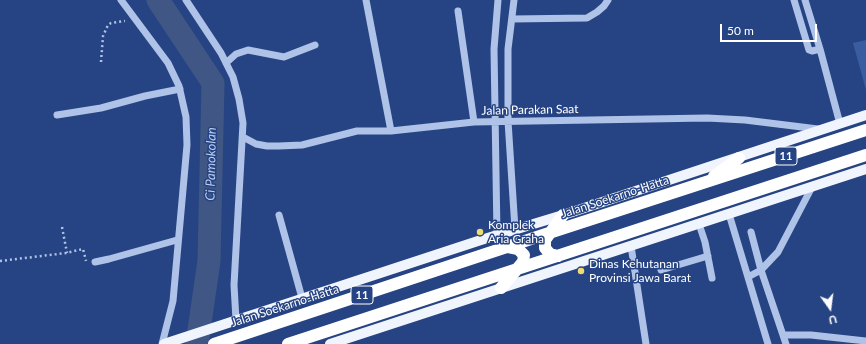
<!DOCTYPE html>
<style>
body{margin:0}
#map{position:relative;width:866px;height:344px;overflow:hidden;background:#264483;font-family:Lato,sans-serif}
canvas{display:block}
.north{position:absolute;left:810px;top:288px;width:40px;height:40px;-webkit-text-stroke:3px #264483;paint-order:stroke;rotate:166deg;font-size:11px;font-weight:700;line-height:16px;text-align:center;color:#fff}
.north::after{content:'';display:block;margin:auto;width:14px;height:18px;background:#fff;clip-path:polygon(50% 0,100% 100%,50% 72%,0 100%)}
.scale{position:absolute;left:720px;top:24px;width:97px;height:18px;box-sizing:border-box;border:2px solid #fff;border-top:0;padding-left:5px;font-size:12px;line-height:14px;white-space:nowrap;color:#fff;-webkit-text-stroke:3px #264483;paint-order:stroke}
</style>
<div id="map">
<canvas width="866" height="344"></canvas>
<div class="north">U</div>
<div class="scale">50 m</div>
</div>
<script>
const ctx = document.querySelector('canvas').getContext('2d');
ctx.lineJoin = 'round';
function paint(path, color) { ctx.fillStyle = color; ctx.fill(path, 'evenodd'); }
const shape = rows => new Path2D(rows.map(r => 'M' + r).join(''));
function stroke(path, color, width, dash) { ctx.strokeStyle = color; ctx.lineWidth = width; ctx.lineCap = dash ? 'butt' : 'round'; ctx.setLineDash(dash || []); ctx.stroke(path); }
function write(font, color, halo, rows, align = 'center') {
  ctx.font = font + ' Lato,sans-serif'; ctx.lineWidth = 3; ctx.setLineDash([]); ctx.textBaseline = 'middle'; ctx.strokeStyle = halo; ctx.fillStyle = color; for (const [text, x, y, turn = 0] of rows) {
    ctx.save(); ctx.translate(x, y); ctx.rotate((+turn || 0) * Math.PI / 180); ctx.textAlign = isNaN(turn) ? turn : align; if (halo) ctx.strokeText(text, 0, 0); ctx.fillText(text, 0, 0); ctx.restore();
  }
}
const green = shape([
 [866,40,866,90,853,43]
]);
const river = shape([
 [158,0,213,83,209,261,197,344]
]);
const path = shape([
 [101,62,103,36,108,25,111,23,125,21],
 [62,227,67,253],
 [0,261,66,253,83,249,86,261]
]);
const minor = shape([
 [121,0,168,63,179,86,186,117,187,145,173,301,162,344],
 [186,0,221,53,233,77,239,99,243,123,234,285,236,320],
 [366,0,391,131],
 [514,0,508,49,508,121,515,229],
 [794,0,809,50,812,51,820,49,840,124],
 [805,0,820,49],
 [458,11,474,122],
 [512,19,587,18,597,12,604,6,608,0],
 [226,63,236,54,248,50,284,57,315,45],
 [57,115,101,108,145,96,180,89],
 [243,137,256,144,267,146,279,146,302,145,357,131,391,131,474,122,707,118,745,120,818,129],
 [729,214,768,344],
 [279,215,302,298],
 [699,224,705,242,712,278],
 [751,232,761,270,786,344],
 [497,235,494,49,498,0],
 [631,246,646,344],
 [95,262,109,259,177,240],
 [661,270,708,256],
 [748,277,761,270,778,252,812,187],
 [783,335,811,335,866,341]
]);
const major = shape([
 [164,344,481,240,563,215,866,115],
 [330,344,866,169]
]);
const highway = shape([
 [714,176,739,158],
 [558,256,550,254,545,248,545,240,563,215],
 [501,288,523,262,524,255,518,249,508,247],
 [214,344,549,233,866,130],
 [288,344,866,155]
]);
const markers = [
 [480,232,4,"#f0da73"],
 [581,271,4,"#f0da73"]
];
const shields = [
 [786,156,22],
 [362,295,22]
];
const shieldNames = [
 ["11",786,156],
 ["11",362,295]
];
const streetNames = [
 ["Jalan Parakan Saat",530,110,-1],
 ["Jalan Soekarno-Hatta",615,197,-18],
 ["Jalan Soekarno-Hatta",285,306,-18]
];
const poiNames = [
 ["Komplek",488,225],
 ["Aria Graha",488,239],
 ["Dinas Kehutanan",589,264],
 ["Provinsi Jawa Barat",589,278]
];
const waterNames = [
 ["Ci Pamokolan",211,164,-89]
];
paint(green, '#3a5ca0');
stroke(river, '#405785', 23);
stroke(path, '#afc2e7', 2.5, [2, 3]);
stroke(minor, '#afc2e7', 7);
stroke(major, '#f0f4fd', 10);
stroke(highway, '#fff', 12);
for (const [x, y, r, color] of markers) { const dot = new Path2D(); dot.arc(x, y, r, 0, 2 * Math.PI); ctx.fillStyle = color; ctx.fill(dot); stroke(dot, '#264483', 1.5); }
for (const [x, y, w] of shields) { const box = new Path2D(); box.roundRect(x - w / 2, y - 9, w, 18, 3); ctx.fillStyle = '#264483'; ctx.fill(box); stroke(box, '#fff', 1); }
write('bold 11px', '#fff', null, shieldNames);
write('12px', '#fff', '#264483', streetNames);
write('12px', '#fff', '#264483', poiNames, 'left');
write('italic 13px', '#baccef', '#264483', waterNames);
</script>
